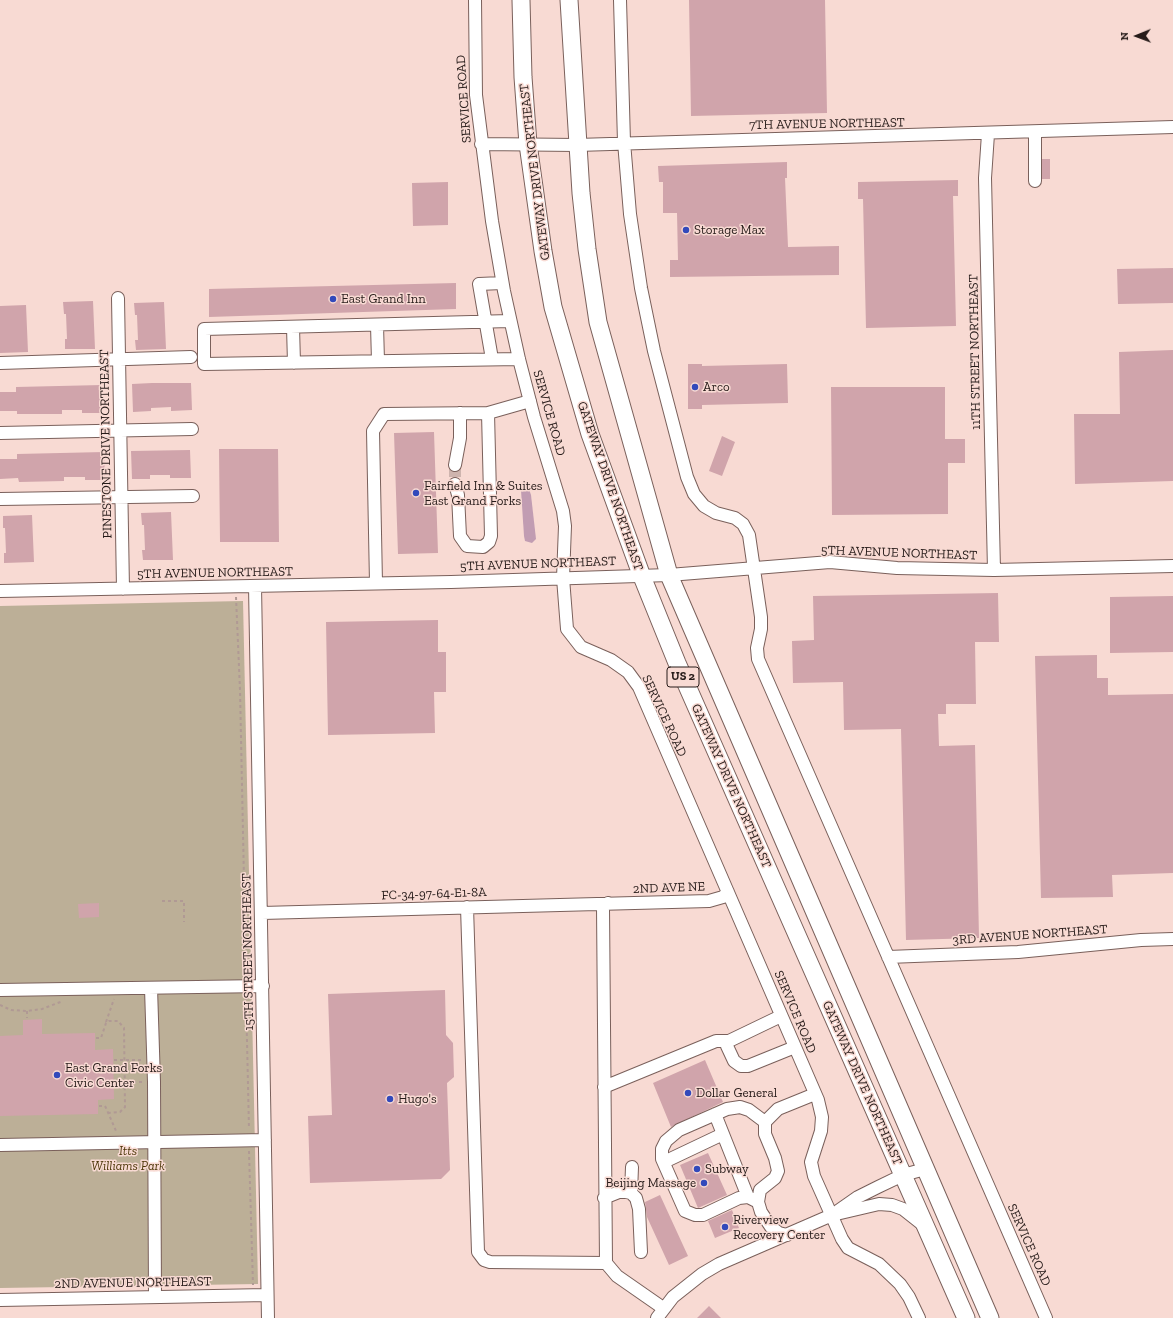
<!DOCTYPE html>
<style>
body{margin:0}
#map{position:relative;width:1173px;height:1318px;overflow:hidden;background:#f8dad3;font-family:"Zilla Slab",serif}
canvas{display:block}
.north{position:absolute;left:1117px;top:16px;width:40px;height:40px;-webkit-text-stroke:3px #f8dad3;paint-order:stroke;rotate:269deg;font-size:11px;font-weight:700;line-height:16px;text-align:center;color:#261b19}
.north::after{content:'';display:block;margin:auto;width:14px;height:18px;background:#261b19;clip-path:polygon(50% 0,100% 100%,50% 72%,0 100%)}
</style>
<div id="map">
<canvas width="1173" height="1318"></canvas>
<div class="north">N</div>
</div>
<script>
const ctx = document.querySelector('canvas').getContext('2d');
ctx.lineJoin = 'round';
function paint(path, color) { ctx.fillStyle = color; ctx.fill(path, 'evenodd'); }
const shape = rows => new Path2D(rows.map(r => 'M' + r).join(''));
function stroke(path, color, width, dash) { ctx.strokeStyle = color; ctx.lineWidth = width; ctx.lineCap = dash ? 'butt' : 'round'; ctx.setLineDash(dash || []); ctx.stroke(path); }
function write(font, color, halo, rows, align = 'center') {
  ctx.font = font + ' "Zilla Slab",serif'; ctx.lineWidth = 3; ctx.setLineDash([]); ctx.textBaseline = 'middle'; ctx.strokeStyle = halo; ctx.fillStyle = color; for (const [text, x, y, turn = 0] of rows) {
    ctx.save(); ctx.translate(x, y); ctx.rotate((+turn || 0) * Math.PI / 180); ctx.textAlign = isNaN(turn) ? turn : align; if (halo) ctx.strokeText(text, 0, 0); ctx.fillText(text, 0, 0); ctx.restore();
  }
}
const green = shape([
 [243,601,258,1284,0,1288,0,606]
]);
const water = shape([
 [525,487,529,489,531,495,536,539,532,543,525,541,524,536,521,490]
]);
const building = shape([
 [689,0,825,0,827,113,691,116],
 [1042,159,1050,159,1050,179,1042,179],
 [787,162,787,178,785,178,788,247,839,246,839,275,670,277,670,260,678,260,677,213,663,213,663,182,659,182,658,166],
 [958,180,958,196,953,196,956,326,866,328,863,199,858,199,858,182],
 [448,182,448,225,413,226,412,183],
 [1173,268,1173,303,1118,304,1117,269],
 [456,283,456,309,209,317,209,289],
 [93,301,95,349,65,349,65,339,67,339,66,314,64,314,63,302],
 [164,302,166,349,136,350,135,340,138,340,137,315,135,315,134,303],
 [26,305,28,352,0,353,0,306],
 [1173,350,1173,481,1075,484,1074,414,1120,414,1119,352],
 [688,364,702,364,702,366,787,364,788,403,702,405,702,409,688,409],
 [152,383,191,383,192,410,171,411,171,407,151,408,151,411,133,412,132,384],
 [102,385,103,413,82,413,82,410,62,410,62,414,17,414,17,411,0,411,0,392,16,392,16,387],
 [831,387,945,387,945,439,965,439,965,463,948,463,948,514,832,515],
 [434,432,438,553,398,554,394,433],
 [722,436,735,442,722,476,709,471],
 [219,449,278,449,279,542,220,542],
 [190,450,191,478,170,478,170,475,150,475,150,479,132,479,131,451],
 [104,452,105,480,85,480,85,477,64,477,64,481,19,482,18,478,0,479,0,459,17,459,17,454],
 [171,512,173,560,143,560,142,550,145,550,144,525,142,525,141,513],
 [32,515,34,562,4,563,4,553,6,553,5,528,3,528,3,516],
 [998,593,999,642,975,642,976,704,946,704,946,714,938,714,939,746,975,745,979,938,906,940,901,729,844,730,843,682,793,683,792,641,814,640,813,596],
 [1173,596,1173,652,1110,653,1110,597],
 [438,620,438,652,446,652,446,692,434,692,435,733,328,735,326,622],
 [1097,655,1097,678,1108,678,1108,695,1173,694,1173,873,1112,875,1113,897,1041,898,1035,656],
 [99,903,99,917,79,918,78,904],
 [445,990,446,1035,453,1043,454,1077,447,1083,450,1170,441,1179,310,1183,308,1116,332,1115,328,994],
 [42,1019,42,1034,95,1033,95,1050,113,1049,114,1099,98,1100,98,1114,0,1116,0,1036,23,1035,23,1020],
 [705,1060,723,1102,671,1127,653,1083],
 [708,1153,727,1195,698,1208,680,1165],
 [660,1195,688,1256,669,1265,647,1217,645,1202],
 [732,1210,739,1228,715,1238,708,1221],
 [709,1306,721,1318,697,1318]
]);
const minorTunnel = shape([
 [455,465,455,484]
]);
const path = shape([
 [236,597,240,690,246,975],
 [162,901,184,901,184,922],
 [246,997,249,1129],
 [0,1005,11,1010,27,1011,42,1009,63,1001],
 [27,1011,27,1018],
 [106,1022,114,999],
 [96,1038,101,1038,106,1023,109,1021,118,1021,124,1028,125,1107,120,1112,108,1113],
 [114,1060,143,1060],
 [115,1082,143,1082],
 [99,1106,105,1106,106,1108,116,1131],
 [249,1151,253,1285]
]);
const minor = shape([
 [475,0,476,95,492,221,504,291,519,359,534,417,563,511,565,526,563,578,567,629,581,647,611,660,628,672,639,687,818,1100,822,1117,821,1131,811,1162,814,1176,842,1239,848,1248,879,1264,900,1284,909,1297,919,1318],
 [620,0,624,142,630,214,641,288,654,351,687,477,694,494,704,506,716,513,735,518,743,524,749,535,761,617,761,629,757,648,758,659,1046,1318],
 [1035,132,1035,181],
 [988,134,985,178,994,570],
 [481,144,577,145,1173,127],
 [118,298,123,589],
 [510,321,204,329,204,364,519,359],
 [377,325,378,361],
 [293,327,294,363],
 [492,359,479,284,502,283],
 [0,363,191,357],
 [0,433,192,429],
 [455,465,460,438,460,413],
 [455,484,458,495,460,536,467,546,483,547,489,542,491,536,488,413],
 [0,499,193,496],
 [376,583,373,431,384,414,488,413,530,401],
 [255,586,268,1318],
 [0,591,451,582,669,575,830,562,897,568,994,570,1173,566],
 [608,903,603,907,606,1263,617,1276,663,1308],
 [467,907,478,1252,484,1260,490,1262,606,1263],
 [262,913,709,901,723,897,728,892],
 [888,957,1018,952,1141,940,1173,939],
 [151,988,154,1082,155,1297],
 [0,990,263,986],
 [781,1016,729,1041,727,1046,734,1061,741,1066,748,1066,795,1047],
 [604,1087,716,1041,729,1041],
 [715,1114,748,1197],
 [0,1145,265,1140],
 [664,1162,723,1134],
 [631,1193,632,1167],
 [604,1198,619,1192,626,1192,631,1193,636,1198,639,1209,641,1252],
 [758,1202,748,1197,739,1198,703,1215,695,1215,685,1211,662,1159,662,1149,666,1141,679,1130,727,1109,740,1107,749,1110,765,1122],
 [838,1211,858,1197,878,1187,903,1175,925,1169],
 [787,1235,779,1233,771,1227,761,1212,758,1202,760,1190,775,1178,778,1171,775,1158,765,1134,765,1122,778,1109,815,1094],
 [0,1300,267,1295],
 [657,1318,673,1297,702,1274,719,1264,832,1215,879,1204,892,1205,903,1209,922,1224]
]);
const highway = shape([
 [521,0,523,77,528,144,543,251,553,307,590,434,641,574,677,663,966,1318],
 [569,0,581,193,587,249,598,322,669,575,990,1318]
]);
const markers = [
 [686,230,4,"#3249bb"],
 [333,299,4,"#3249bb"],
 [695,387,4,"#3249bb"],
 [416,493,4,"#3249bb"],
 [57,1075,4,"#3249bb"],
 [688,1093,4,"#3249bb"],
 [390,1099,4,"#3249bb"],
 [697,1169,4,"#3249bb"],
 [704,1183,4,"#3249bb"],
 [725,1227,4,"#3249bb"]
];
const shields = [
 [683,677,32]
];
const shieldNames = [
 ["US 2",683,677]
];
const streetNames = [
 ["SERVICE ROAD",464,99,-94],
 ["7TH AVENUE NORTHEAST",827,124,-1],
 ["GATEWAY DRIVE NORTHEAST",535,172,-97],
 ["11TH STREET NORTHEAST",975,352,-91],
 ["SERVICE ROAD",549,413,74],
 ["PINESTONE DRIVE NORTHEAST",106,444,-91],
 ["GATEWAY DRIVE NORTHEAST",610,486,71],
 ["5TH AVENUE NORTHEAST",899,553,2],
 ["5TH AVENUE NORTHEAST",538,564,-2],
 ["5TH AVENUE NORTHEAST",215,573,-1],
 ["SERVICE ROAD",664,716,65],
 ["GATEWAY DRIVE NORTHEAST",731,786,66],
 ["2ND AVE NE",669,888,-2],
 ["FC-34-97-64-E1-8A",434,894,-2],
 ["3RD AVENUE NORTHEAST",1030,935,-4],
 ["15TH STREET NORTHEAST",248,952,-91],
 ["SERVICE ROAD",795,1012,67],
 ["GATEWAY DRIVE NORTHEAST",862,1083,66],
 ["SERVICE ROAD",1029,1245,66],
 ["2ND AVENUE NORTHEAST",133,1283,-1]
];
const poiNames = [
 ["Storage Max",694,230],
 ["East Grand Inn",341,299],
 ["Arco",703,387],
 ["Fairfield Inn & Suites",424,486],
 ["East Grand Forks",424,501],
 ["East Grand Forks",65,1068],
 ["Civic Center",65,1083],
 ["Dollar General",696,1093],
 ["Hugo's",398,1099],
 ["Subway",705,1169],
 ["Beijing Massage",696,1183,"right"],
 ["Riverview",733,1220],
 ["Recovery Center",733,1235]
];
const parkNames = [
 ["Itts",128,1151],
 ["Williams Park",128,1166]
];
paint(green, '#bcaf97');
paint(water, '#c19cb2');
paint(building, '#d0a4ab');
stroke(minorTunnel, '#ceb4ae', 12, [12, 6]);
stroke(minor, '#7a605b', 14);
stroke(highway, '#7a605b', 19);
stroke(path, '#b09994', 2, [3, 3]);
stroke(minor, '#fff', 12);
stroke(highway, '#fff', 17);
for (const [x, y, r, color] of markers) { const dot = new Path2D(); dot.arc(x, y, r, 0, 2 * Math.PI); ctx.fillStyle = color; ctx.fill(dot); stroke(dot, '#f8dad3', 1.5); }
for (const [x, y, w] of shields) { const box = new Path2D(); box.roundRect(x - w / 2, y - 10, w, 20, 3); ctx.fillStyle = '#f8dad3'; ctx.fill(box); stroke(box, '#261b19', 1); }
write('bold 12px', '#261b19', null, shieldNames);
write('13px', '#261b19', '#f8dad3', streetNames);
write('13px', '#261b19', '#f8dad3', poiNames, 'left');
write('italic 13px', '#4d3709', '#f8dad3', parkNames);
</script>
